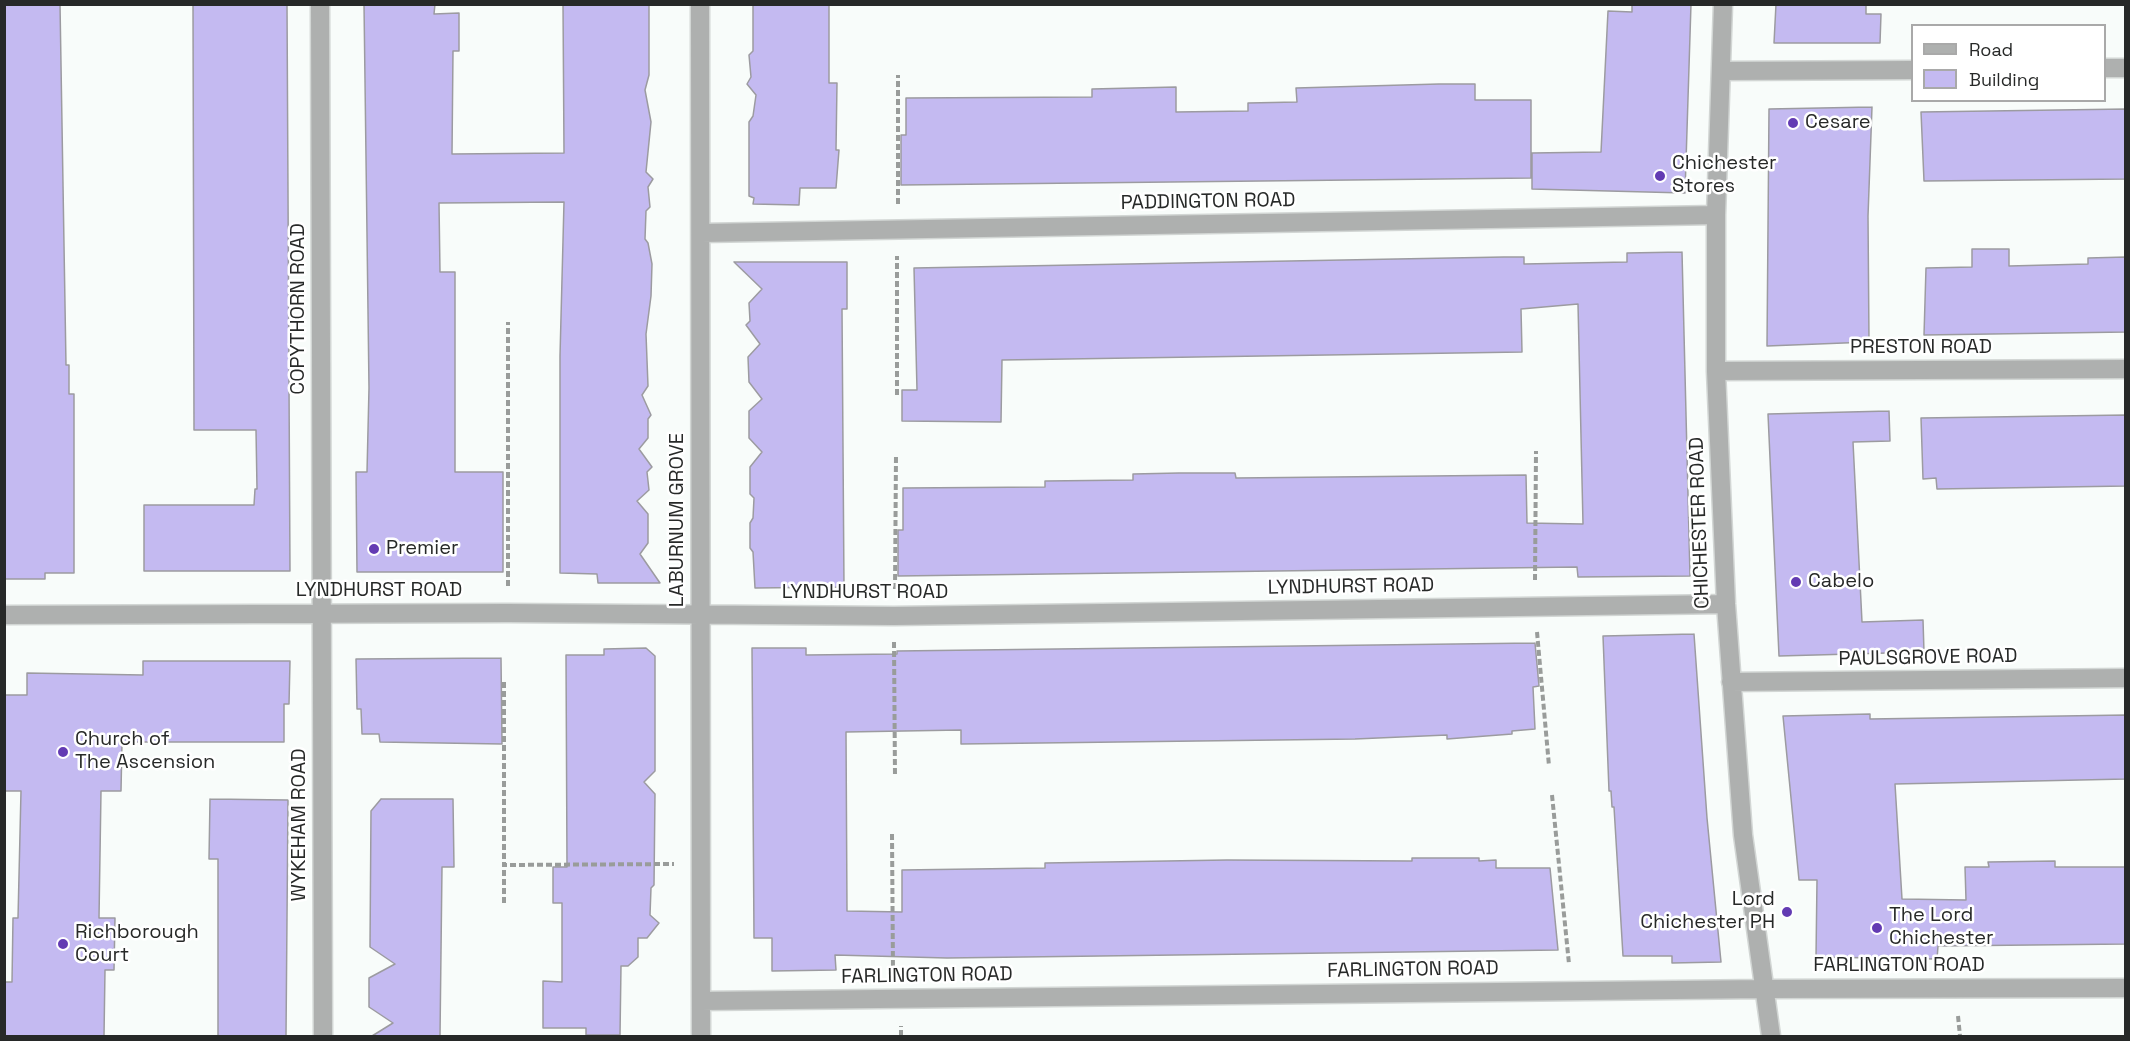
<!DOCTYPE html>
<style>
body{margin:0}
#map{position:relative;width:2130px;height:1041px;overflow:hidden;background:#f8fcfa;font-family:"Space Grotesk",sans-serif}
canvas{display:block}
.frame{position:absolute;inset:0;border:6px solid #272928;pointer-events:none}
.legend{position:absolute;left:1911px;top:24px;width:195px;height:78px;box-sizing:border-box;background:#fff;border:2px solid #a9a9a9;margin:0;padding:8px 10px;list-style:none;font-size:18px;color:#272928}
.legend li{display:flex;align-items:center;gap:12px;height:30px}
.legend b{width:30px;border:2px solid #a9a9a9}
</style>
<div id="map">
<canvas width="2130" height="1041"></canvas>
<div class="frame"></div>
<ul class="legend">
<li><b style="height:8px;background:#aeb0af"></b>Road</li>
<li><b style="height:16px;background:#c4baf1"></b>Building</li>
</ul>
</div>
<script>
const ctx = document.querySelector('canvas').getContext('2d');
ctx.lineJoin = 'round';
function paint(path, color) { ctx.fillStyle = color; ctx.fill(path, 'evenodd'); }
const shape = rows => new Path2D(rows.map(r => 'M' + r).join(''));
function stroke(path, color, width, dash) { ctx.strokeStyle = color; ctx.lineWidth = width; ctx.lineCap = dash ? 'butt' : 'round'; ctx.setLineDash(dash || []); ctx.stroke(path); }
function write(font, color, halo, rows, align = 'center') {
  ctx.font = font + ' "Space Grotesk",sans-serif'; ctx.lineWidth = 5; ctx.setLineDash([]); ctx.textBaseline = 'middle'; ctx.strokeStyle = halo; ctx.fillStyle = color; for (const [text, x, y, turn = 0] of rows) {
    ctx.save(); ctx.translate(x, y); ctx.rotate((+turn || 0) * Math.PI / 180); ctx.textAlign = isNaN(turn) ? turn : align; if (halo) ctx.strokeText(text, 0, 0); ctx.fillText(text, 0, 0); ctx.restore();
  }
}
const building = shape([
 [4,4,60,4,66,365,69,365,69,394,74,394,74,573,45,573,45,579,4,579,4,4],
 [193,4,287,4,290,571,144,571,144,505,254,505,255,489,257,489,256,430,194,430,193,4],
 [364,4,435,4,434,14,459,13,459,51,453,51,452,154,564,153,563,4,649,4,649,75,645,90,651,122,646,172,653,179,648,187,650,207,646,211,645,239,648,243,652,264,651,296,646,334,648,386,642,395,651,415,648,419,648,438,639,449,652,467,647,472,649,490,637,501,648,514,648,543,640,554,660,583,598,583,597,574,560,573,560,356,564,202,439,203,440,272,455,272,455,472,503,472,503,572,357,572,356,472,367,472,369,388,364,4],
 [753,4,829,4,829,83,837,83,836,150,839,150,836,188,800,188,799,205,753,204,754,198,749,196,749,122,753,116,756,95,747,84,751,77,749,55,753,51,753,4],
 [1632,4,1691,4,1685,193,1532,189,1532,153,1601,152,1608,11,1632,12,1632,4],
 [1776,4,1866,4,1866,14,1881,14,1880,43,1774,43,1776,4],
 [1439,84,1475,84,1475,100,1531,100,1531,178,901,185,901,135,906,135,906,98,1092,97,1092,89,1176,87,1176,112,1248,111,1248,103,1297,102,1296,88,1439,84],
 [1872,107,1868,216,1869,342,1767,346,1769,109,1872,107],
 [2126,109,2126,179,1924,181,1921,112,2126,109],
 [1972,249,2009,249,2009,266,2088,264,2088,258,2126,257,2126,332,1924,335,1926,268,1972,267,1972,249],
 [1682,252,1690,576,1578,577,1577,567,898,576,898,530,903,530,903,488,1045,487,1045,481,1133,480,1133,474,1179,473,1235,473,1236,478,1526,475,1527,523,1583,524,1578,304,1521,309,1522,352,1002,360,1001,422,902,421,902,390,917,390,914,268,1504,257,1524,257,1524,264,1627,262,1627,253,1682,252],
 [734,262,847,262,847,309,842,309,844,587,755,588,753,552,750,548,750,523,753,518,754,498,750,494,750,467,762,452,749,438,749,411,762,399,749,382,748,357,760,344,746,325,750,321,749,303,762,289,734,262],
 [1889,411,1890,441,1853,442,1862,622,1923,620,1924,652,1779,656,1768,414,1889,411],
 [2126,415,2126,486,1937,489,1936,478,1923,479,1921,418,2126,415],
 [1694,634,1707,818,1721,962,1672,963,1672,956,1623,956,1614,807,1612,807,1611,791,1609,791,1603,636,1694,634],
 [1535,643,1539,686,1533,687,1535,729,1512,731,1512,734,1447,739,1447,735,1355,739,961,744,961,730,846,732,847,911,902,912,902,870,1045,868,1045,863,1227,860,1412,861,1412,858,1479,858,1479,861,1496,860,1496,868,1550,868,1558,950,947,958,835,955,836,970,772,971,772,938,754,938,752,648,806,648,806,655,897,654,897,651,1535,643],
 [646,648,655,656,655,771,644,782,655,794,654,885,651,888,650,915,659,923,647,938,638,938,638,957,628,966,621,966,620,1035,586,1035,586,1028,543,1028,543,981,562,982,562,903,553,903,553,867,567,867,566,655,604,655,604,649,646,648],
 [501,658,502,744,380,742,379,734,362,734,361,709,357,709,356,659,501,658],
 [143,661,290,661,289,704,284,704,284,742,122,742,121,791,101,791,99,918,115,918,114,970,105,970,104,1036,4,1036,4,982,12,982,13,918,18,918,21,791,4,791,4,695,27,695,27,673,143,675,143,661],
 [1870,714,1870,719,2126,715,2126,779,1895,784,1902,899,1966,900,1965,867,1989,867,1988,862,2055,861,2055,867,2126,867,2126,944,1938,946,1937,959,1816,957,1817,880,1799,880,1783,716,1870,714],
 [210,799,288,800,286,1036,218,1036,218,859,209,859,210,799],
 [381,799,453,799,454,867,442,867,440,1036,372,1036,393,1023,369,1007,369,978,395,964,370,947,371,811,381,799]
]);
const path = shape([
 [898,204,898,75],
 [897,395,897,256],
 [1535,580,1536,451],
 [508,586,508,322],
 [895,589,896,455],
 [1537,632,1549,766],
 [894,642,895,777],
 [504,682,504,865,674,864],
 [1552,795,1569,964],
 [892,834,893,971],
 [504,903,504,865],
 [1958,1016,1960,1036],
 [901,1036,901,1026]
]);
const minor = shape([
 [320,4,323,1036],
 [700,4,701,1036],
 [1723,4,1716,215,1716,371,1726,604,1743,835,1771,1036],
 [2104,68,2126,68],
 [1721,71,1912,70],
 [702,233,1716,215],
 [1716,371,2126,369],
 [4,615,508,613,894,616,1726,604],
 [1731,682,2126,678],
 [701,1001,1763,989,2126,988]
]);
const markers = [
 [1793,123,6,"#633bb3"],
 [1660,176,6,"#633bb3"],
 [374,549,6,"#633bb3"],
 [1796,582,6,"#633bb3"],
 [63,752,6,"#633bb3"],
 [1787,912,6,"#633bb3"],
 [1877,928,6,"#633bb3"],
 [63,944,6,"#633bb3"]
];
const poiNames = [
 ["Cesare",1805,123],
 ["Chichester",1672,164],
 ["Stores",1672,187],
 ["Premier",386,549],
 ["Cabelo",1808,582],
 ["Church of",75,740],
 ["The Ascension",75,763],
 ["Lord",1775,900,"right"],
 ["Chichester PH",1775,923,"right"],
 ["The Lord",1889,916],
 ["Chichester",1889,939],
 ["Richborough",75,933],
 ["Court",75,956]
];
const streetNames = [
 ["PADDINGTON ROAD",1208,202,-1],
 ["COPYTHORN ROAD",299,309,-90],
 ["PRESTON ROAD",1921,348],
 ["LABURNUM GROVE",678,520,-90],
 ["CHICHESTER ROAD",1700,523,-92],
 ["LYNDHURST ROAD",1351,587,-1],
 ["LYNDHURST ROAD",379,591],
 ["LYNDHURST ROAD",865,593],
 ["PAULSGROVE ROAD",1928,658,-1],
 ["WYKEHAM ROAD",300,825,-90],
 ["FARLINGTON ROAD",1899,966],
 ["FARLINGTON ROAD",1413,970,-1],
 ["FARLINGTON ROAD",927,976,-1]
];
paint(building, '#c4baf1');
stroke(building, '#9c9ba0', 1.5);
stroke(minor, '#d2d6d4', 21);
stroke(path, '#999c9a', 4, [6, 3]);
stroke(minor, '#aeb0af', 18);
for (const [x, y, r, color] of markers) { const dot = new Path2D(); dot.arc(x, y, r, 0, 2 * Math.PI); ctx.fillStyle = color; ctx.fill(dot); stroke(dot, '#fff', 2); }
write('20px', '#272928', '#fff', poiNames, 'left');
write('20px', '#272928', '#fff', streetNames);
</script>
